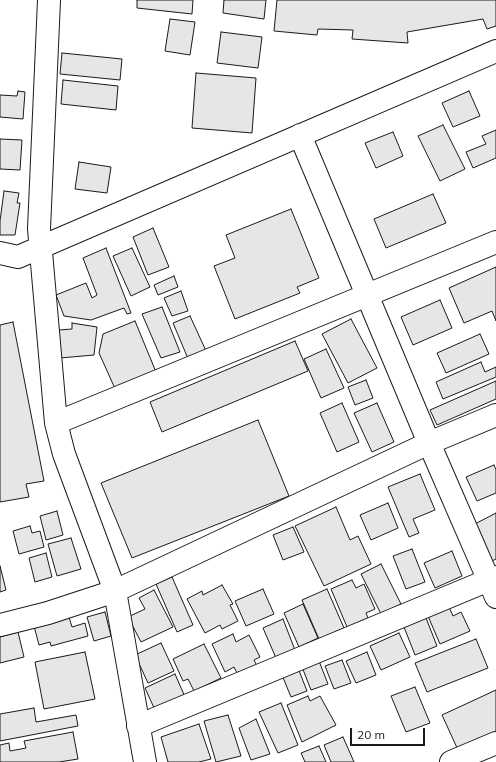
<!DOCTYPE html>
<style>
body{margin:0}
#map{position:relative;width:496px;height:762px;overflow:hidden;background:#fff;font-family:Mulish,sans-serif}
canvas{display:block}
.scale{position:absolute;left:350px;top:728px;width:75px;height:18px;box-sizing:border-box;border:2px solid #1a1a1a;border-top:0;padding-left:5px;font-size:12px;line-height:14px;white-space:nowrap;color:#1a1a1a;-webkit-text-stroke:3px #fff;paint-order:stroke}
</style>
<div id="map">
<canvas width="496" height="762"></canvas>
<div class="scale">20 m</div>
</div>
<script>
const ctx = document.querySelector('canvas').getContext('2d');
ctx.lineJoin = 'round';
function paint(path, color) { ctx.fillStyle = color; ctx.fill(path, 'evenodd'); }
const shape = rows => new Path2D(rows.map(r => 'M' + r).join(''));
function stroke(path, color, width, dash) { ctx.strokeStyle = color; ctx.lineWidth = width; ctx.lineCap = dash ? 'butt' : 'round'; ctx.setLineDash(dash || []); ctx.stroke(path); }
const building = shape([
 [137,0,193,0,192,14,137,8,137,0],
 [224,0,266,0,264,19,223,13,224,0],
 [277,0,496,0,496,26,487,29,483,19,407,32,408,43,352,39,353,30,318,29,317,35,274,31,277,0],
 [170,19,195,22,190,55,165,51,170,19],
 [221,32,262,37,258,68,217,63,221,32],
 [62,53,122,59,120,80,60,74,62,53],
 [196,73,256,78,252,133,192,128,196,73],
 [63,80,118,86,116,110,61,104,63,80],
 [18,91,25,92,23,119,0,117,0,95,17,96,18,91],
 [469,91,480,116,453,127,442,103,469,91],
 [443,125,465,169,440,181,418,136,443,125],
 [496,130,496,158,473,168,466,152,486,144,482,136,496,130],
 [393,132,403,156,376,168,365,143,393,132],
 [0,139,22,140,20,170,0,169,0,139],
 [79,162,111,167,107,193,75,189,79,162],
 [4,191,19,193,17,203,20,203,15,235,0,235,0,221,4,191],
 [433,194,446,223,386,248,374,219,433,194],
 [291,209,319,278,297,287,300,293,235,319,214,266,235,258,226,235,291,209],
 [153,228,169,267,148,275,133,237,153,228],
 [106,248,131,313,127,314,124,308,91,320,64,316,56,295,86,283,92,298,97,295,83,258,106,248],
 [132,248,150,287,131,296,113,256,132,248],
 [496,267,496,321,492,311,464,323,449,288,496,267],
 [174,276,178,287,158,295,154,285,174,276],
 [181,291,188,311,172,316,164,298,181,291],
 [440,300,452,328,413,345,401,317,440,300],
 [162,307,180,352,161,358,142,314,162,307],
 [190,316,207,353,189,361,173,323,190,316],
 [351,319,377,368,348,383,322,334,351,319],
 [135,321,156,372,117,393,99,353,103,334,135,321],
 [13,322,44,481,26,484,29,497,0,502,0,325,13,322],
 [72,323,97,327,94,355,60,358,59,330,72,329,72,323],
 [480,334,489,354,446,373,437,353,480,334],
 [295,341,308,371,162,432,150,402,295,341],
 [326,349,344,388,321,398,304,359,326,349],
 [481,362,485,372,496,367,496,377,443,399,436,382,481,362],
 [366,380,373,398,355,405,348,387,366,380],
 [496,381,496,399,437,425,430,410,496,381],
 [342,403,359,442,337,452,320,413,342,403],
 [377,403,394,442,372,452,354,413,377,403],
 [258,420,289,496,132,558,101,483,258,420],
 [494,465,496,470,496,493,477,501,466,477,494,465],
 [420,474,435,510,413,519,419,533,409,537,388,487,420,474],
 [388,503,398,528,371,540,360,515,388,503],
 [336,507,350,540,358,536,371,564,324,586,295,526,336,507],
 [57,511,63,535,46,540,40,516,57,511],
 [496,513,496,559,492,561,473,525,496,513],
 [30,526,32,533,40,531,44,547,19,554,13,531,30,526],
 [293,527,304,552,283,560,273,535,293,527],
 [71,538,81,569,57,576,48,544,71,538],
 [412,549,425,582,406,589,393,556,412,549],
 [452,551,462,576,435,588,424,563,452,551],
 [46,553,52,577,35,582,29,558,46,553],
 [381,564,401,604,381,614,361,574,381,564],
 [0,566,6,590,0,592,0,566],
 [172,577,193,625,177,632,156,584,172,577],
 [352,580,356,588,364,584,375,609,366,613,368,618,347,627,331,589,352,580],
 [222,585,233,604,230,605,238,621,222,629,220,625,205,633,187,599,202,591,203,595,222,585],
 [263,589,274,614,246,626,235,601,263,589],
 [327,589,344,628,319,639,302,600,327,589],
 [154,590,173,627,141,642,128,617,145,609,139,598,154,590],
 [303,604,318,638,299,647,284,613,303,604],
 [449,607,453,616,461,612,470,631,440,644,428,616,449,607],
 [105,612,111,636,94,641,87,617,105,612],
 [69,617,72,627,85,623,88,636,51,646,50,642,39,645,34,626,69,617],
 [426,618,437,646,415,655,404,627,426,618],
 [283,619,295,650,276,658,263,628,283,619],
 [18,632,24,657,0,663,0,637,18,632],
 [399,633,410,657,381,670,370,646,399,633],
 [233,634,236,642,249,635,260,657,254,660,257,666,238,675,234,667,225,672,212,644,233,634],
 [476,639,488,668,427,692,415,663,476,639],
 [161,643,174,671,148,683,135,655,161,643],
 [204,644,221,678,194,691,188,679,183,681,173,659,204,644],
 [85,652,95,699,44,709,35,662,85,652],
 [367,652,376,675,356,683,346,661,367,652],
 [342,660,351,683,334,689,325,666,342,660],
 [319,661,328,684,311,690,302,667,319,661],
 [298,668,307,691,291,697,282,675,298,668],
 [175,674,185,697,155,710,145,688,175,674],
 [415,687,430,723,406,732,391,696,415,687],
 [496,690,496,732,458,750,442,715,496,690],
 [308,696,310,701,320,696,336,725,302,742,287,705,308,696],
 [281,703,298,745,278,753,259,712,281,703],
 [34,708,36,722,76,715,78,726,0,741,0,714,34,708],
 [228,715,241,756,216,762,204,721,228,715],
 [256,719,270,754,251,760,239,728,256,719],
 [199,724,211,759,199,762,168,762,161,737,199,724],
 [73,732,78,759,59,762,0,762,0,745,9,743,10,751,26,748,24,741,73,732],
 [343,737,354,762,331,762,324,745,343,737],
 [319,746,326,762,305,762,301,753,319,746]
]);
const street = shape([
 [49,0,39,229,56,423,64,454,115,591,145,762],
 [300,135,429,443,496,597],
 [0,253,18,257,496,51],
 [56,423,496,242],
 [138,726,496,577],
 [451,762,496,743]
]);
const secondary = shape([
 [0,625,48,613,115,591,429,443,496,415]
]);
paint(building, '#e6e6e6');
stroke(building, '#1a1a1a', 1);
stroke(street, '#1a1a1a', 24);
stroke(secondary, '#1a1a1a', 24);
stroke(street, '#fff', 22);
stroke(secondary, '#fff', 22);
</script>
